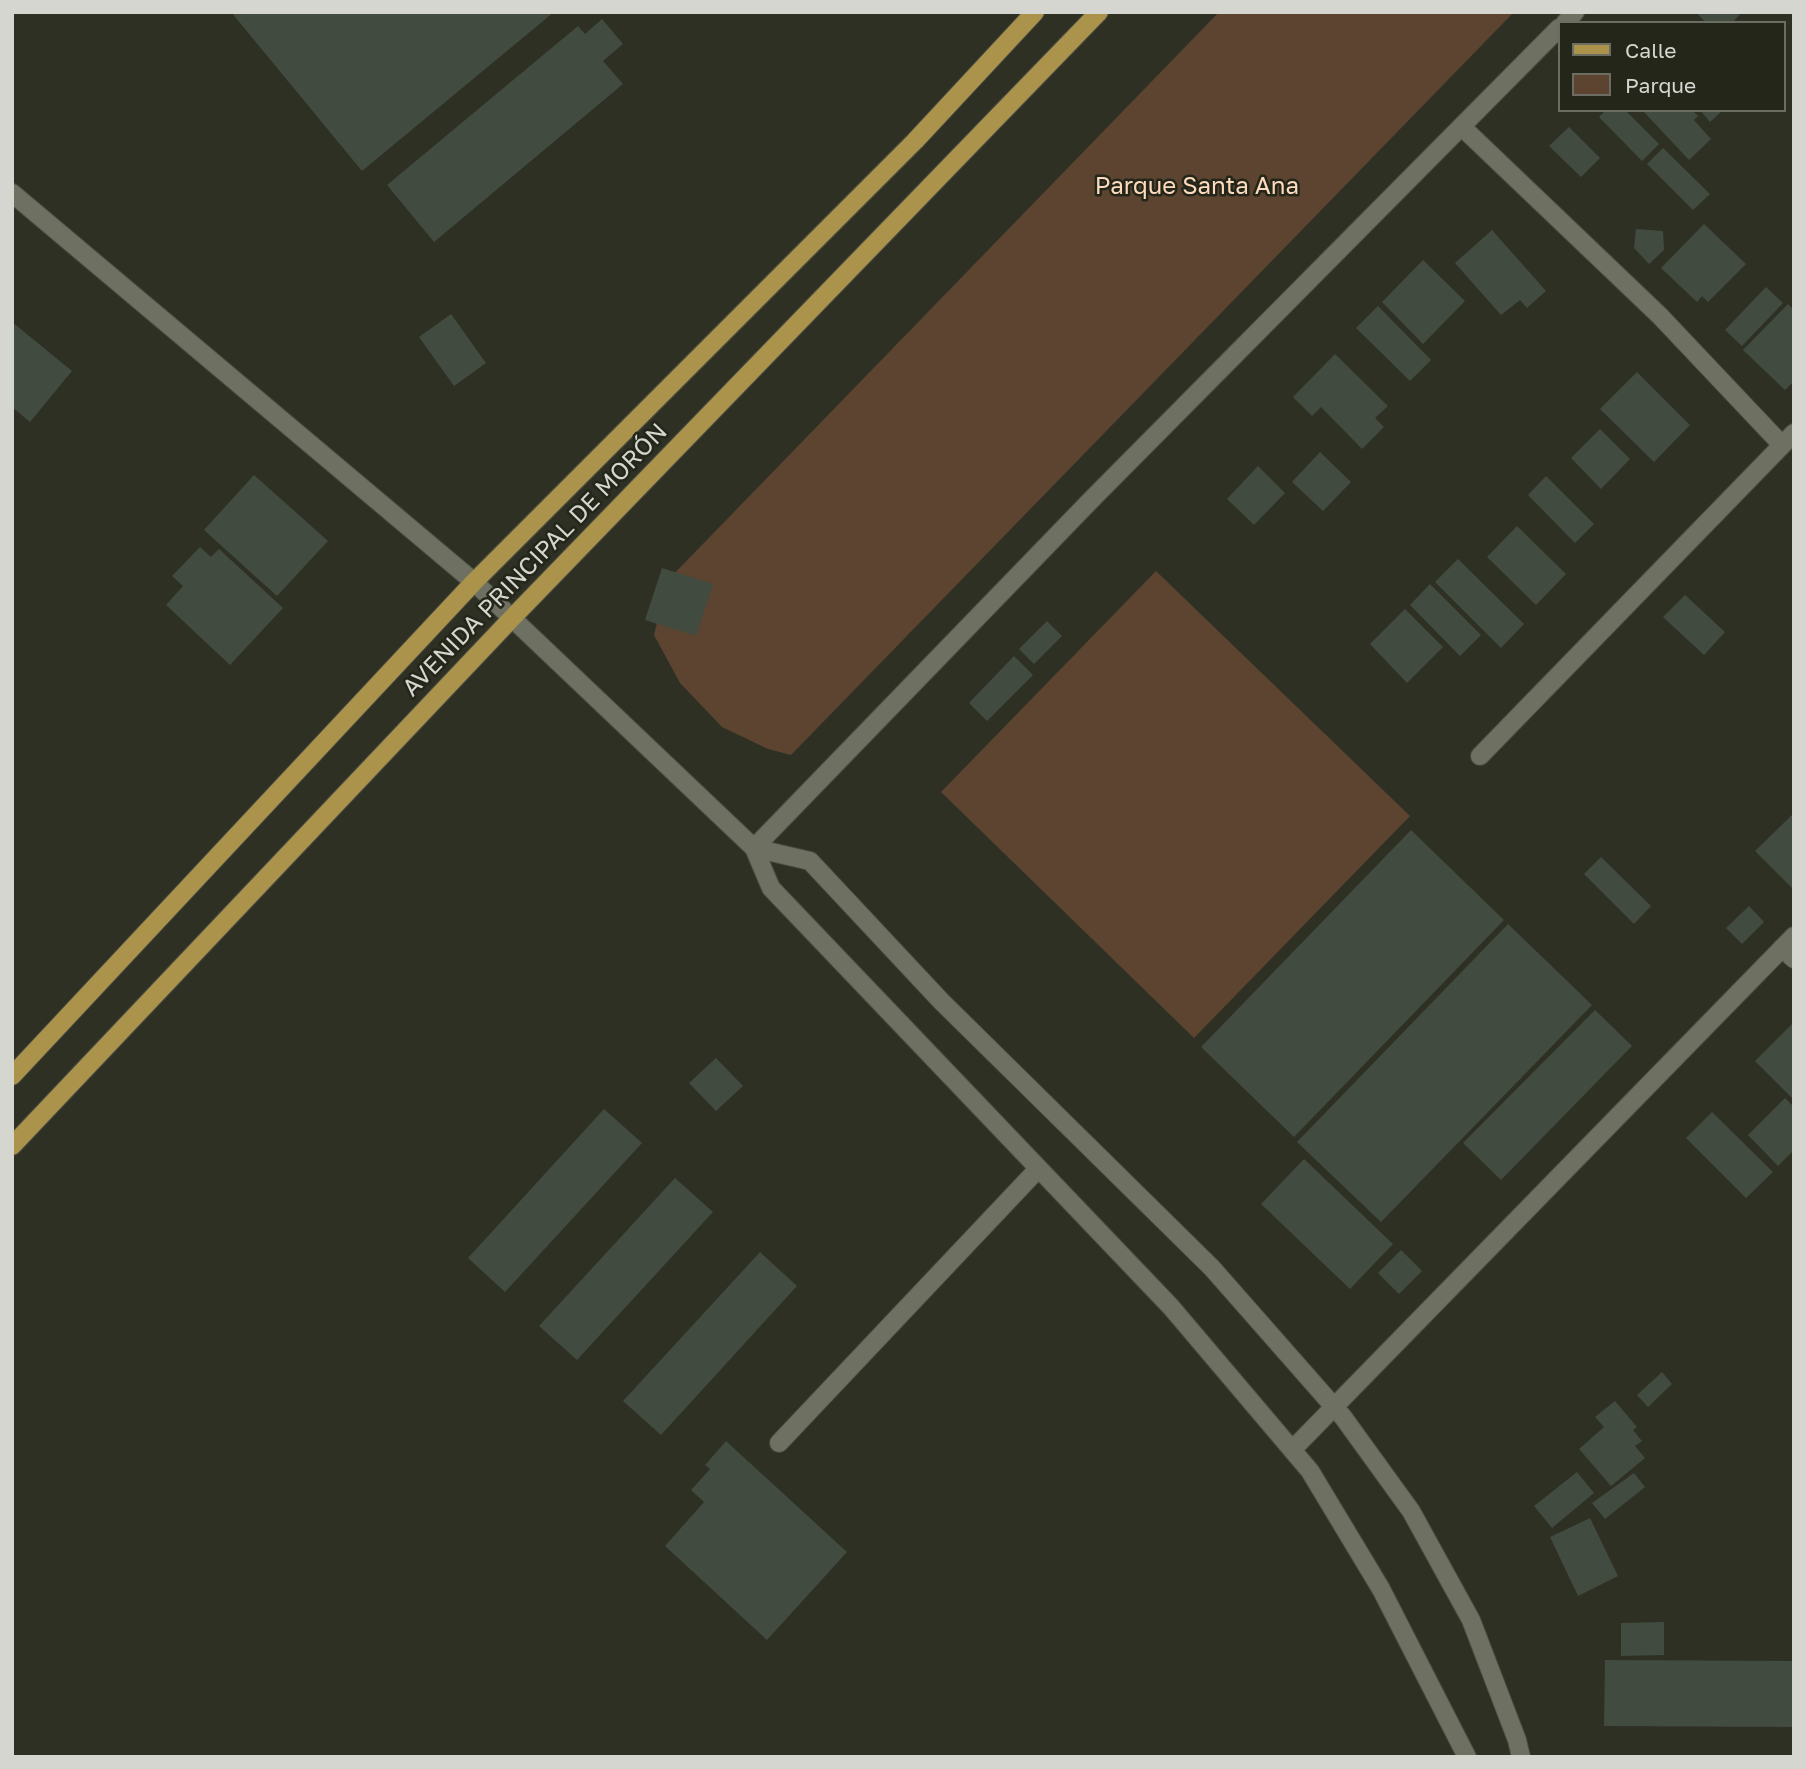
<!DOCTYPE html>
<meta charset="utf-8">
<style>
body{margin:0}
#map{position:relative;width:1806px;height:1769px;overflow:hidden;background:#2e3024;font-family:"Golos Text",sans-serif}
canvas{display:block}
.frame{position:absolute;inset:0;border:14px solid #d5d6cf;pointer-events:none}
.legend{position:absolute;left:1558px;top:21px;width:228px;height:91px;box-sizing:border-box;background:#24261a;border:2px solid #6b6c62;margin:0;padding:9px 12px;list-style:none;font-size:21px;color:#d5d6cf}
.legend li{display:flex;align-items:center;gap:14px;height:35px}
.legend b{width:35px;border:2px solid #6b6c62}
</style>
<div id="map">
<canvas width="1806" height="1769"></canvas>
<div class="frame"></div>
<ul class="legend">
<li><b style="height:9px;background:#ab934c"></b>Calle</li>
<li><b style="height:19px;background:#5c4430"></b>Parque</li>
</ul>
</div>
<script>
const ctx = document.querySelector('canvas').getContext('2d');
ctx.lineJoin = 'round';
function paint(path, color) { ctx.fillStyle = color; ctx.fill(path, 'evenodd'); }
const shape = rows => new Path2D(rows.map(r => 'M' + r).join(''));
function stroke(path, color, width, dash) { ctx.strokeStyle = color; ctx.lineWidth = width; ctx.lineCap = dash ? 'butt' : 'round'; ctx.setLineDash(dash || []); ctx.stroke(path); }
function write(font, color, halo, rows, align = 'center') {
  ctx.font = font + ' "Golos Text",sans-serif'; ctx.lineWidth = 5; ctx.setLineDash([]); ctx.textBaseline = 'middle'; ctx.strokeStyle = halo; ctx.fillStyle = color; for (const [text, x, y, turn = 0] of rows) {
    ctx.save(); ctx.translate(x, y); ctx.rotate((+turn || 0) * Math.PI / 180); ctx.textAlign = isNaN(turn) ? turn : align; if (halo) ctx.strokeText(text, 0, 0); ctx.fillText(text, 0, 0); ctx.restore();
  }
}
const green = shape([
 [1219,12,1514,12,791,755,768,749,722,727,680,683,654,635,667,581],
 [1156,571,1410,816,1194,1038,941,792]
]);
const building = shape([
 [231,12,554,12,362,171],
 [1696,12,1742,12,1732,23,1706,23],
 [602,19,623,44,603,61,623,84,434,242,387,185,578,26,585,34],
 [1606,110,1625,110,1659,144,1642,161,1599,117],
 [1642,110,1692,110,1698,116,1694,120,1711,139,1689,160],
 [1700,110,1723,110,1710,122],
 [1569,127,1600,158,1581,177,1549,146],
 [1663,148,1710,194,1693,210,1647,164],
 [1704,224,1746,264,1708,302,1702,296,1697,302,1661,268],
 [1636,229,1663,231,1664,250,1649,264,1634,248],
 [1492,230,1546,291,1527,308,1520,300,1501,315,1455,263],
 [1423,260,1465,301,1423,344,1382,302],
 [1766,287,1783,303,1742,346,1725,330],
 [1788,304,1794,310,1794,381,1785,390,1743,350],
 [1378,306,1431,360,1410,381,1356,328],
 [451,314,486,363,454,386,419,337],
 [12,322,72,371,30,422,12,407],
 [1335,354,1388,406,1375,418,1384,427,1362,449,1321,407,1312,416,1293,397],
 [1637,372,1690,425,1654,462,1600,409],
 [1600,429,1630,459,1601,489,1571,458],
 [1320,452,1351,482,1323,511,1292,482],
 [1258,466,1285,493,1254,525,1227,499],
 [254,475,328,541,277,596,204,530],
 [1546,476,1594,524,1575,543,1528,495],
 [1517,526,1566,574,1536,605,1487,557],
 [200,547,211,557,219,549,283,608,230,665,166,605,183,586,172,576],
 [1458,559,1524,624,1501,648,1435,582],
 [662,568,713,584,696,636,645,620],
 [1430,584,1481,635,1460,656,1410,605],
 [1685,595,1725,632,1704,655,1663,617],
 [1405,609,1443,647,1407,683,1370,644],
 [1047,621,1062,636,1034,664,1019,649],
 [1014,656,1033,675,987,721,969,703],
 [1794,813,1794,890,1755,851],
 [1411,830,1504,920,1294,1137,1201,1047],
 [1601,857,1651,906,1634,924,1584,874],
 [1749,906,1764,922,1742,944,1726,928],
 [1508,924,1592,1005,1381,1222,1297,1142],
 [1595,1010,1632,1046,1501,1180,1463,1143],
 [1794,1022,1794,1100,1755,1061],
 [716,1058,743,1086,716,1111,689,1083],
 [1785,1098,1794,1107,1794,1150,1778,1166,1748,1135],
 [604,1109,642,1143,505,1292,468,1258],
 [1712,1112,1773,1172,1746,1198,1686,1138],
 [1304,1159,1393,1244,1350,1289,1261,1204],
 [675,1178,713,1212,577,1360,539,1326],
 [1401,1250,1422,1271,1399,1294,1378,1273],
 [760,1252,797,1286,661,1435,623,1401],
 [1662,1372,1672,1384,1648,1407,1637,1395],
 [1615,1401,1637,1427,1633,1430,1642,1441,1635,1446,1645,1458,1611,1486,1579,1449,1604,1427,1595,1417],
 [726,1441,847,1552,767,1640,665,1546,704,1502,691,1490,710,1469,705,1465],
 [1577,1472,1594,1493,1552,1528,1534,1506],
 [1634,1473,1645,1487,1605,1519,1592,1503],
 [1590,1518,1618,1576,1578,1596,1550,1537],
 [1664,1622,1664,1655,1621,1656,1621,1623],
 [1605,1660,1794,1661,1794,1727,1604,1726]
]);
const service = shape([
 [12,193,474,582],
 [1782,948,1794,959],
 [779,1443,1038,1169]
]);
const minor = shape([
 [1565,23,1575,12],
 [1462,127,1660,316,1782,445],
 [474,582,754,848,771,888,1171,1307,1310,1471,1381,1589,1467,1757],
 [1480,756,1794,433],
 [754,848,810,861,941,1001,1212,1268,1343,1417,1411,1511,1471,1620,1517,1740,1521,1757],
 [754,848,1092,499,1559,28],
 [1292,1450,1794,936]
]);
const primary = shape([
 [12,1076,474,582,915,141,1035,12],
 [12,1146,513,617,1099,12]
]);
const parkNames = [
 ["Parque Santa Ana",1197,186]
];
const streetNames = [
 ["AVENIDA PRINCIPAL DE MORÓN",535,560,-46]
];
paint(green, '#5c4430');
paint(building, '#424b40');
stroke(service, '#4b4d43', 20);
stroke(minor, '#4b4d43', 20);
stroke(primary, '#4b4d43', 20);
stroke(service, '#6e7062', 18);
stroke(minor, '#6e7062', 18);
stroke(primary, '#ab934c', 18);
write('24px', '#fddabc', '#24261a', parkNames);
write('24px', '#d5d6cf', '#24261a', streetNames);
</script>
